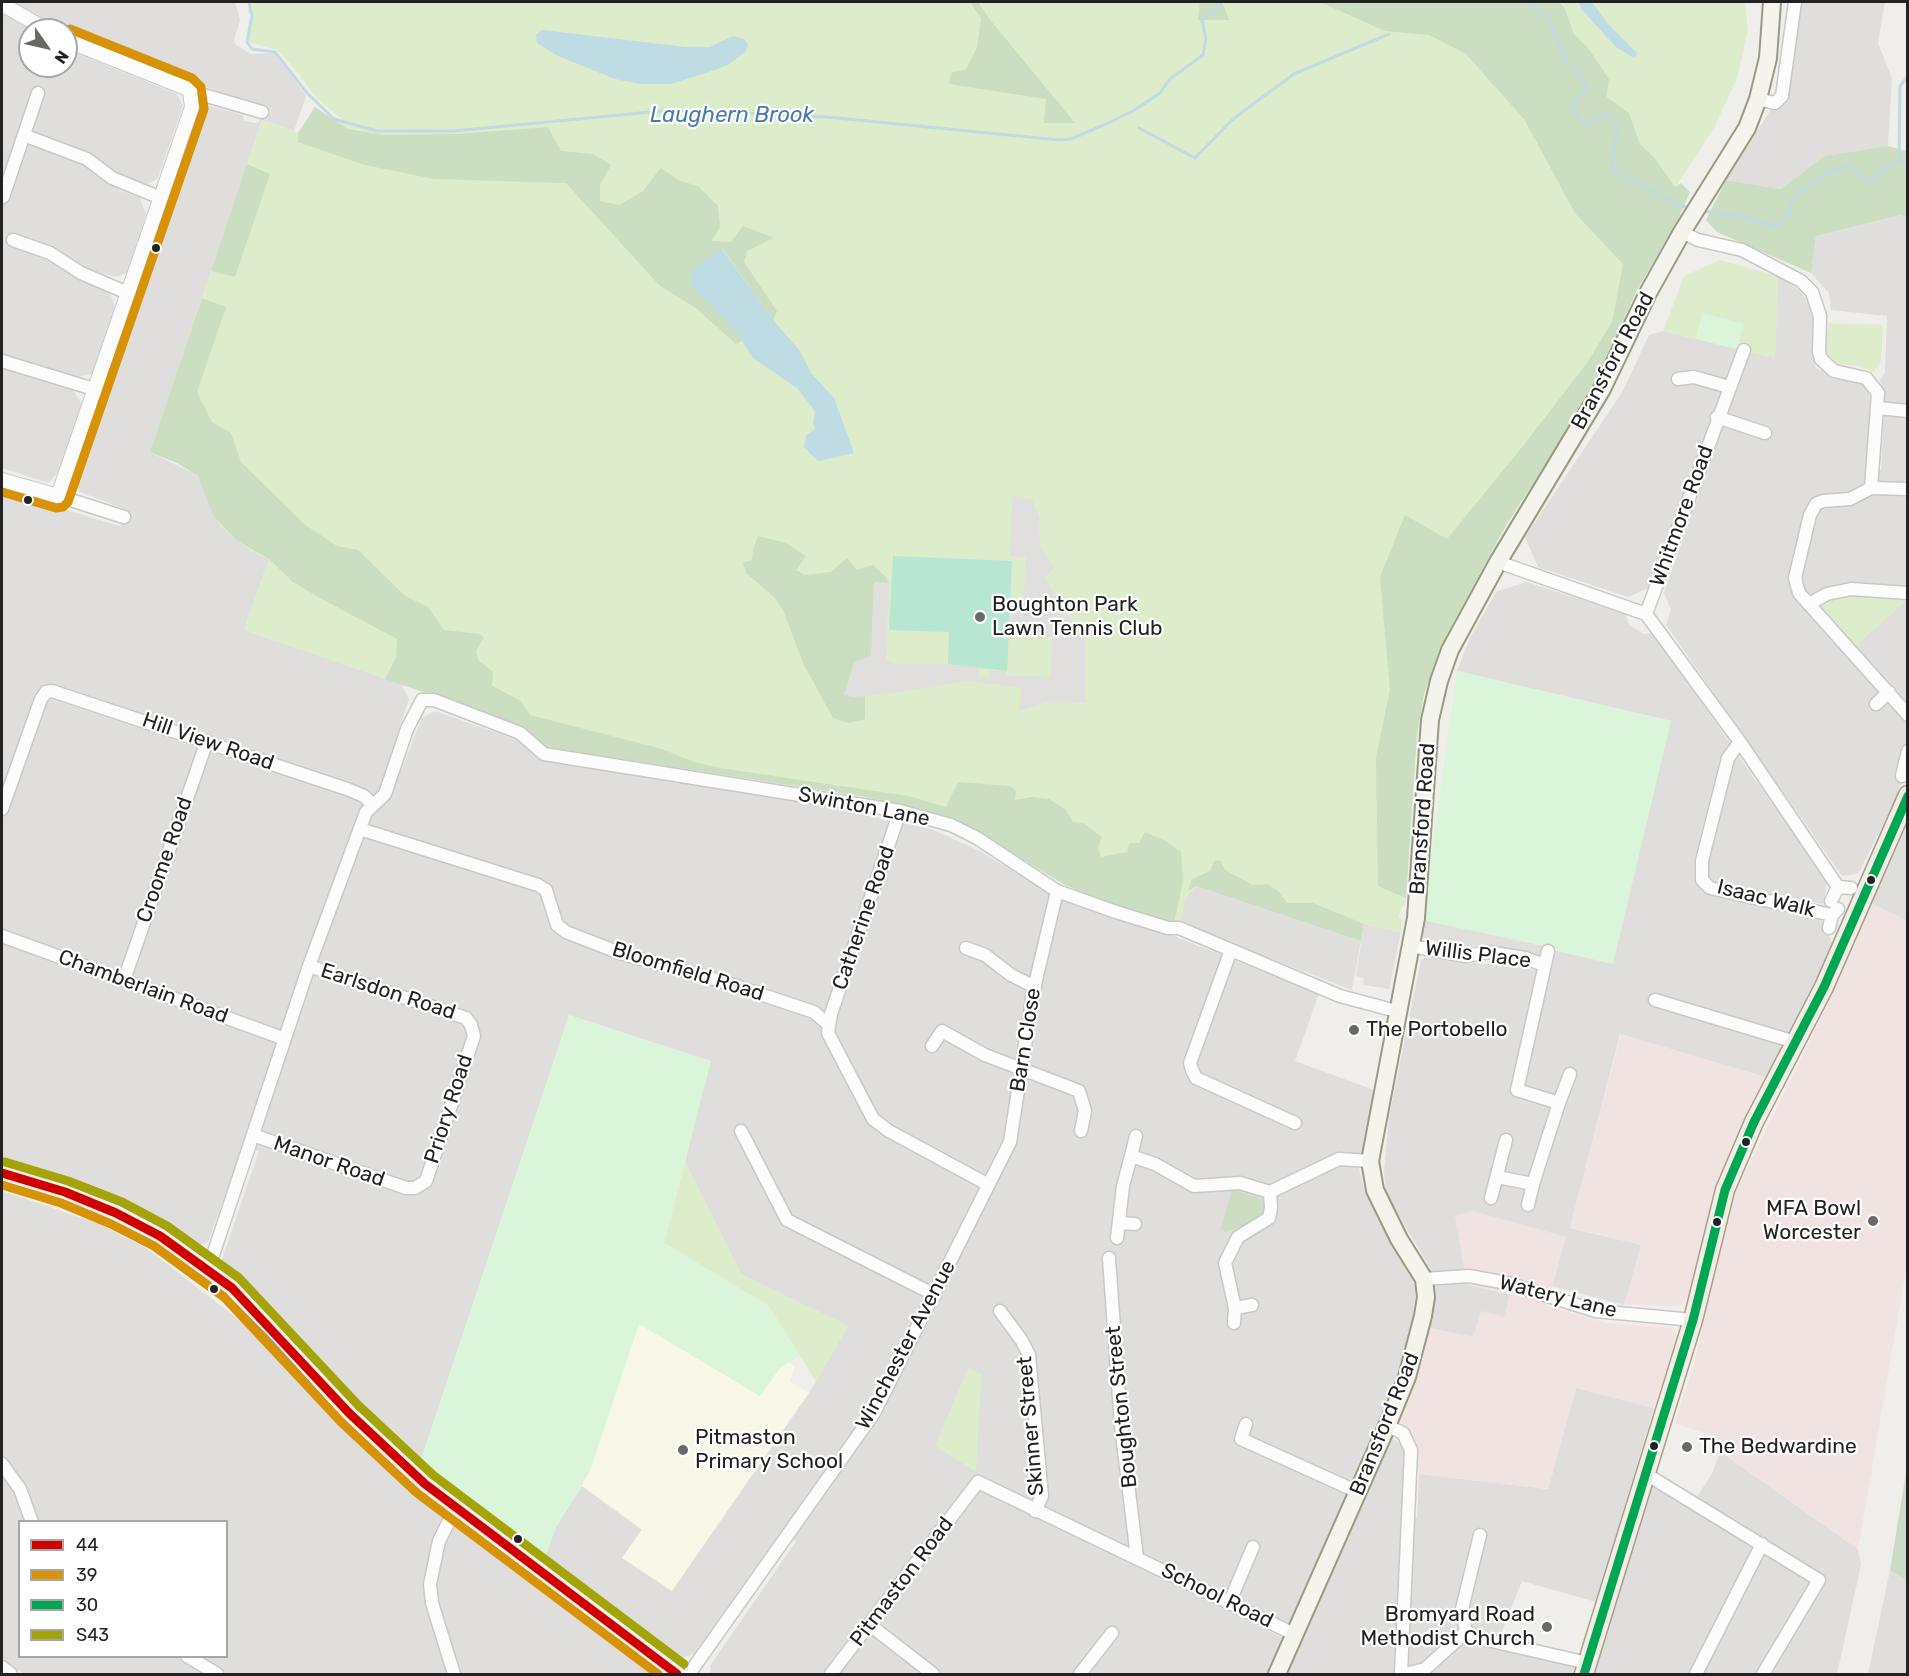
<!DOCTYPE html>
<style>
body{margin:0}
#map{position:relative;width:1909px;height:1676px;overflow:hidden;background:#f0eeeb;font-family:Rubik,sans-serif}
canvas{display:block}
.frame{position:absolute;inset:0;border:3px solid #222;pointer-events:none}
.legend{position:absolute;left:18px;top:1520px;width:210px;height:138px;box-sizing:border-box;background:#fff;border:2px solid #a7a7a7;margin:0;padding:8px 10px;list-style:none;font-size:18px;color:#222}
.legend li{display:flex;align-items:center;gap:12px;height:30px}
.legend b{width:30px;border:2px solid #a7a7a7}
.north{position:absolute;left:18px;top:18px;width:60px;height:60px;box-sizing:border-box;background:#fff;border:2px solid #a7a7a7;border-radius:50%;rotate:124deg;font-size:16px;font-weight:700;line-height:24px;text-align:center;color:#222}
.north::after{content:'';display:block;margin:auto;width:21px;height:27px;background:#6a6968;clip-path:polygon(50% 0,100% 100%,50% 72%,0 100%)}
</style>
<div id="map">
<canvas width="1909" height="1676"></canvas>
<div class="frame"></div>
<ul class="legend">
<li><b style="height:8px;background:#d00000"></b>44</li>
<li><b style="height:8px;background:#d79205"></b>39</li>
<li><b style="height:8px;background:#00a651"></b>30</li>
<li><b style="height:8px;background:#a4a408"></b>S43</li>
</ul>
<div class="north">N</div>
</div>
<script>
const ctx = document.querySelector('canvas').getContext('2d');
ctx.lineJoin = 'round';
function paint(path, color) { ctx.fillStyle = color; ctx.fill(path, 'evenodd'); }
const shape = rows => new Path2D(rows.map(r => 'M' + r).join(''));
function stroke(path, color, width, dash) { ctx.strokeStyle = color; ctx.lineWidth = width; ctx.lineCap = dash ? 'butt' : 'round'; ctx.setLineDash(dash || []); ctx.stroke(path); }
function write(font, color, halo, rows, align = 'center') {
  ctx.font = font + ' Rubik,sans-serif'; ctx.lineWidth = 4.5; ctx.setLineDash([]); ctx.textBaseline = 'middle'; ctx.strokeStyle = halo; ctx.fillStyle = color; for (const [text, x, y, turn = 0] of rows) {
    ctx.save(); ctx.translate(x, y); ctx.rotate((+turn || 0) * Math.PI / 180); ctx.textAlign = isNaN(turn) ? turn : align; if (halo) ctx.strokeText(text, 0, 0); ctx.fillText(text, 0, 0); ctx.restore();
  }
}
const residential = shape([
 [2,2,235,2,240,20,234,40,236,45,251,54,275,53,306,96,294,131,262,120,150,452,198,476,221,527,251,551,269,559,244,630,401,684,409,699,387,766,402,769,421,719,435,711,517,740,537,756,777,796,931,829,980,851,1057,898,1174,936,1319,994,1295,1061,1374,1090,1359,1169,1365,1192,1415,1285,1415,1300,1412,1324,1386,1414,1293,1628,1237,1601,1231,1612,1287,1640,1268,1674,710,1674,710,1666,796,1541,781,1532,694,1654,678,1659,543,1562,556,1527,582,1486,642,1530,809,1393,848,1326,741,1274,685,1162,710,1061,569,1015,420,1463,223,1268,221,1262,259,1151,243,1146,208,1242,197,1246,122,1201,57,1177,2,1160,2,491,120,526,127,510,80,492,71,482,122,347,201,106,207,105,243,115,244,121,255,123,259,122,264,109,66,33,66,30,30,30,30,66,66,66,66,49,177,94,183,106,158,178,145,186,125,178,119,190,140,198,146,214,127,273,116,277,85,269,80,280,109,291,115,306,93,374,77,377,24,360,22,373,73,390,82,405,58,472,49,483,2,468],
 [1795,2,1885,2,1878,43,1892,79,1888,146,1824,156,1781,189,1726,180,1775,103],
 [1900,215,1907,217,1907,745,1899,764,1901,789,1858,874,1842,876,1666,625,1671,610,1664,593,1719,435,1708,432,1648,588,1628,597,1538,567,1525,537,1623,391,1649,335,1663,331,1775,358,1778,276,1800,291,1809,302,1813,320,1812,353,1816,368,1838,378,1862,383,1868,388,1871,405,1867,469,1881,470,1885,392,1880,380,1885,372,1887,316,1831,310,1829,293,1811,273,1816,236],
 [1526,582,1625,613,1629,625,1644,634,1653,633,1827,882,1823,904,1745,889,1743,898,1820,917,1833,944,1768,1078,1620,1034,1570,1228,1642,1245,1624,1305,1552,1286,1566,1237,1511,1295,1504,1317,1473,1337,1430,1328,1436,1292,1430,1268,1386,1194,1384,1172,1389,1117,1421,960,1426,957,1547,971,1553,949,1671,721,1457,671,1470,638,1496,592],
 [1907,817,1907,921,1870,903],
 [1196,886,1361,941,1364,924,1352,990,1180,923,1186,896],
 [2,1191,97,1223,146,1248,251,1329,348,1432,494,1549,662,1674,24,1674,2,1658],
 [20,1522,226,1522,226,1656,20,1656],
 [1576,1388,1654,1408,1596,1602,1522,1581,1495,1649,1575,1666,1573,1674,1287,1674,1390,1436,1404,1447,1403,1518,1417,1518,1419,1474,1548,1489],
 [1722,1453,1858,1549,1861,1565,1837,1674,1594,1674,1651,1483,1690,1508,1713,1472,1718,1457],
 [1890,1570,1907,1581,1907,1674,1868,1674]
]);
const commercial = shape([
 [1870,903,1907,921,1908,1258,1858,1549,1722,1453,1707,1434,1675,1423,1693,1367,1735,1193,1839,981],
 [1621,1034,1768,1078,1716,1187,1688,1296,1680,1306,1624,1305,1641,1245,1570,1227],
 [1474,1211,1566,1237,1547,1306,1606,1323,1670,1328,1679,1335,1654,1408,1576,1388,1548,1489,1419,1474,1410,1431,1399,1421,1430,1328,1473,1337,1481,1311,1504,1317,1510,1295,1467,1285,1455,1215]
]);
const education = shape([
 [639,1324,780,1368,789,1362,795,1367,790,1382,809,1393,672,1591,622,1558,642,1529,582,1486]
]);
const grass = shape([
 [249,2,1524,2,1676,210,1684,216,1677,221,1636,292,1575,420,1505,527,1441,645,1424,694,1417,734,1405,904,1401,908,1399,917,1402,920,1401,932,1364,924,1361,941,1196,886,1186,895,1180,923,1174,923,1118,907,1065,885,980,833,923,809,860,796,545,747,523,726,244,630,269,559,251,551,221,527,198,476,177,463,150,452,262,120,298,133,315,107,333,120,343,120,316,98,296,70,277,50,251,43,248,38,253,19,248,12],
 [1559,2,1745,2,1748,30,1737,78,1715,126,1675,188,1654,157,1640,144,1629,113,1606,96,1588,48,1574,34,1564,7],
 [1720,260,1778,276,1775,358,1663,331,1684,276],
 [1829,323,1883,325,1881,361,1874,372,1859,366,1838,364,1828,355,1824,343],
 [1847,594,1904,597,1904,603,1856,646,1822,609,1822,603,1826,600],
 [685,1162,741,1274,848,1326,816,1382,769,1306,664,1243],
 [968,1368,982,1374,976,1472,935,1446]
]);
const forest = shape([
 [970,2,978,2,991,21,1075,123,1044,123,1046,99,949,84,951,73,966,69,977,48,981,18],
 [1200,2,1222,2,1229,20,1198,20],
 [1320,2,1559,2,1564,7,1574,34,1588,48,1609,79,1606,96,1629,113,1640,144,1654,157,1675,187,1681,183,1690,192,1677,221,1636,292,1596,385,1505,527,1441,645,1424,694,1417,734,1406,898,1378,886,1376,757,1390,690,1380,577,1405,515,1447,539,1523,446,1587,363,1612,322,1623,264,1575,213,1524,119,1466,54,1429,35,1385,31],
 [315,107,348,129,384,135,458,134,548,127,561,151,593,154,611,165,600,185,600,201,619,205,642,192,661,168,680,181,698,186,718,206,720,227,711,241,731,242,743,226,774,238,747,251,744,262,777,311,773,320,722,248,691,270,691,286,737,333,742,341,736,344,696,308,660,286,566,183,434,179,365,165,298,142,298,133],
 [1888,146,1907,151,1907,217,1900,215,1816,236,1811,273,1717,232,1706,220,1726,180,1781,189,1824,156],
 [247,164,270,174,235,277,211,271],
 [202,298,226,307,197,392,212,422,231,433,241,462,304,524,337,546,358,550,405,596,428,607,444,630,480,634,484,638,476,650,478,660,493,672,492,686,521,701,530,715,662,749,694,762,720,768,908,796,946,807,958,782,1010,786,1016,791,1015,800,1032,797,1049,799,1066,810,1073,822,1083,823,1102,837,1098,848,1101,857,1127,852,1129,843,1139,843,1145,832,1166,841,1181,852,1183,881,1174,923,1118,907,1065,885,980,833,923,809,860,796,545,747,523,727,385,679,396,658,397,639,320,598,293,582,269,559,236,540,213,515,198,476,177,463,150,452],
 [758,536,786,543,806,556,796,570,805,575,831,572,847,558,857,570,873,565,885,576,889,583,874,583,871,655,844,694,865,696,865,719,849,723,833,718,803,663,783,610,774,597,746,573,743,563,752,560,753,549],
 [1215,860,1221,861,1225,870,1253,885,1267,884,1278,891,1287,903,1313,903,1364,924,1361,941,1196,886,1188,891,1192,879,1210,871],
 [1232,1189,1265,1200,1264,1211,1254,1221,1226,1232,1221,1229]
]);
const cemetery = shape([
 [1907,1467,1907,1581,1890,1570]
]);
const park = shape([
 [1702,313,1744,324,1737,349,1696,339],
 [1457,671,1671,721,1613,964,1422,920],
 [569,1015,711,1061,664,1243,769,1306,799,1356,780,1368,760,1396,639,1324,590,1471,556,1527,543,1562,420,1463]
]);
const pitch = shape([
 [893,556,1012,561,1007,671,948,664,949,632,889,630]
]);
const parking = shape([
 [1012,496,1032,500,1039,517,1040,546,1055,568,1044,577,1085,643,1085,703,1049,702,1019,711,1022,688,969,681,877,695,853,697,844,695,854,663,871,655,874,582,889,583,886,660,899,664,946,664,979,668,979,676,990,677,991,670,1005,671,1006,675,1051,677,1052,637,1021,635,1021,626,1010,626,1010,609,1023,610,1026,558,1010,556],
 [1422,920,1543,946,1540,958,1491,945,1458,947,1422,937],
 [1364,924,1401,932,1389,989,1363,985,1364,978,1356,976]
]);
const water = shape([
 [1578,2,1591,2,1595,6,1607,23,1638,54,1634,58,1616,47,1583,11],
 [542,30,686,47,709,47,734,36,744,39,748,45,745,52,728,65,712,71,671,84,640,84,615,79,558,56,537,43,536,35],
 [721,248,773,320,800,351,811,373,834,398,854,453,818,461,804,447,806,435,816,429,813,424,815,411,797,388,753,358,737,333,691,286,691,270]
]);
const stream = shape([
 [249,2,252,16,247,42,252,49,275,52,307,93,334,119,377,131,454,131,661,111,695,111,827,117,1059,140,1071,139,1104,125,1133,111,1160,93,1170,79,1203,55,1206,39,1202,20,1221,4,1219,2],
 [1529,2,1548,19,1567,63,1575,69,1588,86,1572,104,1579,120,1585,125,1606,114,1612,120,1617,129,1612,165,1617,172,1679,205,1692,209],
 [1139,128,1195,158,1233,119,1294,74,1389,34],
 [1899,160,1900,86,1908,76],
 [1701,211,1742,216,1775,227,1789,214,1790,203,1796,195,1831,172,1849,165,1867,182,1873,181,1877,172,1899,160,1908,162]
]);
const minor = shape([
 [190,91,262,112],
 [1758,99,1775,103,1782,96,1795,2],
 [26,136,87,159,112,178,161,198],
 [3,197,38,93],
 [1682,232,1698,240,1742,250,1801,281,1812,292,1820,316,1819,352,1821,359,1834,371,1866,378,1878,393,1871,488,1850,499,1823,501,1816,504,1810,515,1795,578,1799,593,1908,715],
 [13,240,50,253,81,273,130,294],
 [2,361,97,390],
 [1678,379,1694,377,1729,387],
 [1878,408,1908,411],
 [1717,417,1765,433],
 [1871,488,1908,489],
 [58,496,124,517],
 [1498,562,1646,614,1740,742,1838,887],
 [1809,604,1827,594,1851,589,1908,593],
 [1646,614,1744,350],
 [1876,704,1889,692],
 [1740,742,1728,758,1702,861,1702,880,1710,888,1832,915],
 [1902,776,1908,751],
 [2,809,41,699,46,692,52,691,347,789,364,796,373,805],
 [900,811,831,1014,828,1033,873,1119,889,1131,987,1184],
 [360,829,538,885,546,890,557,925,566,932,620,953,724,982,814,1012,829,1025],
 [1831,901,1838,887,1851,888],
 [1829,928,1832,915,1838,909],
 [2,936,285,1039],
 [1411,946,1466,956,1487,952,1525,958,1544,965],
 [966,948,985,955,1011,975,1035,987],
 [1231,950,1190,1063,1192,1070,1196,1078,1295,1123],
 [124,980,207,741],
 [1655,1000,1795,1042],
 [932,1046,942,1031,985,1055,1079,1091,1085,1111,1081,1131],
 [1559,1103,1570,1074],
 [741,1131,787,1220,935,1295],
 [253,1135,406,1188,415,1188,426,1181,474,1036,471,1025,466,1018,309,966],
 [1131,1156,1136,1136],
 [1497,1177,1533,1184,1559,1103,1517,1090,1548,951],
 [1491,1198,1506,1140],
 [1528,1205,1533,1184],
 [1119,1223,1135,1224],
 [1117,1238,1123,1186,1131,1156,1155,1164,1194,1186,1240,1183,1270,1192,1339,1159,1370,1161],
 [1109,1258,1121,1426,1137,1557],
 [206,1269,213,1255,309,966,366,812,385,794,407,729,422,700,434,700,520,733,544,754,900,811,951,825,977,838,1057,891,1116,912,1168,928,1179,928,1340,996,1400,1012],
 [1424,1279,1469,1276,1507,1283,1596,1311,1693,1320],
 [1235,1308,1252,1305],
 [1000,1311,1022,1341,1029,1355,1042,1496,1035,1511],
 [1234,1323,1235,1308,1225,1263,1238,1237,1269,1218,1271,1208,1270,1192],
 [1246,1424,1241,1439,1358,1492],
 [1387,1426,1403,1433,1411,1450,1401,1674],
 [2,1464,20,1489,32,1522],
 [1646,1474,1819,1580,1763,1674],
 [1230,1601,1253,1547],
 [870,1625,933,1674],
 [1466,1632,1462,1609,1480,1535],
 [187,1656,217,1674],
 [2,1667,11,1674],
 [454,1674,432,1603,430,1584,439,1541,456,1507],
 [689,1674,874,1413,1010,1142,1033,993,1057,891],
 [831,1674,978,1482,1296,1635],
 [1080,1674,1112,1633],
 [1406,1674,1425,1669,1466,1632,1478,1638,1588,1663],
 [1696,1674,1762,1544]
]);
const tertiary = shape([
 [2,4,47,30],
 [2,480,58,496,192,107,190,91,186,88,66,40]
]);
const secondary = shape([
 [2,1173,65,1192,116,1213,160,1236,206,1269,232,1288,273,1329,349,1413,425,1484,677,1674],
 [1277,1674,1387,1426,1407,1377,1423,1316,1426,1297,1424,1279,1399,1239,1375,1190,1370,1161,1416,918,1430,720,1439,681,1450,650,1498,562,1602,389,1648,293,1682,232,1747,128,1758,99,1768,58,1772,2]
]);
const primary = shape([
 [1584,1674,1693,1320,1725,1190,1754,1122,1824,987,1908,795]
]);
const bus1 = shape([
 [2,1173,65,1192,116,1213,160,1236,232,1288,349,1413,425,1484,677,1674]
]);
const bus2 = shape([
 [2,492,56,508,63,507,68,502,204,109,201,87,192,78,70,29],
 [2,1185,61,1203,111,1224,154,1246,224,1297,341,1422,417,1493,658,1674]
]);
const bus3 = shape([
 [1584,1674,1693,1320,1725,1190,1754,1122,1824,987,1908,796]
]);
const bus4 = shape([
 [5,1162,68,1181,122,1202,167,1226,239,1278,358,1405,433,1475,684,1664]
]);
const markers = [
 [156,248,5,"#222"],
 [28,500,5,"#222"],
 [980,617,6,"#6a6968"],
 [1871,880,5,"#222"],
 [1354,1030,6,"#6a6968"],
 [1746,1142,5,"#222"],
 [1873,1221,6,"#6a6968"],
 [1717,1222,5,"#222"],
 [214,1289,5,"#222"],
 [1654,1446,5,"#222"],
 [1687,1447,6,"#6a6968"],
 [683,1450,6,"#6a6968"],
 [518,1539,5,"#222"],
 [1547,1627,6,"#6a6968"]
];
const streetNames = [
 ["Bransford Road",1613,361,-62],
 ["Whitmore Road",1682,516,-70],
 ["Hill View Road",208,742,19],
 ["Swinton Lane",864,807,11],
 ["Bransford Road",1423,819,-86],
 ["Croome Road",165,860,-71],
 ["Isaac Walk",1766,899,14],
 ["Catherine Road",864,918,-71],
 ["Willis Place",1478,955,7],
 ["Bloomfield Road",688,972,17],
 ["Chamberlain Road",143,987,20],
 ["Earlsdon Road",388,992,18],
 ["Barn Close",1026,1040,-81],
 ["Priory Road",449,1109,-72],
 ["Manor Road",329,1162,19],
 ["Watery Lane",1558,1297,14],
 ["Winchester Avenue",906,1345,-62],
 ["Boughton Street",1122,1407,-96],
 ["Bransford Road",1385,1424,-68],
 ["Skinner Street",1031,1426,-95],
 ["Pitmaston Road",902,1582,-53],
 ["School Road",1217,1596,26]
];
const poiNames = [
 ["Boughton Park",992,605],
 ["Lawn Tennis Club",992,629],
 ["The Portobello",1366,1030],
 ["MFA Bowl",1861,1209,"right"],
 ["Worcester",1861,1233,"right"],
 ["Pitmaston",695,1438],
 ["Primary School",695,1462],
 ["The Bedwardine",1699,1447],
 ["Bromyard Road",1535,1615,"right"],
 ["Methodist Church",1535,1639,"right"]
];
const waterNames = [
 ["Laughern Brook",732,116]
];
paint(residential, '#dfdedc');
paint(commercial, '#f1e3e1');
paint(education, '#f8f7e8');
paint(grass, '#ddeccb');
paint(forest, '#cbdec1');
paint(cemetery, '#cadbca');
paint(park, '#daf5da');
paint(pitch, '#b7e6d2');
paint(parking, '#e0dfde');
paint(water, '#bfdbe3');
stroke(stream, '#bfdbe3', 3);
stroke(minor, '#c9c8c7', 15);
stroke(tertiary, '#c9c8c7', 16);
stroke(secondary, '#999a82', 20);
stroke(primary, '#a79c86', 21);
stroke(minor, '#fdfcfc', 12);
stroke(tertiary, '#fdfcfc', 14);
stroke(secondary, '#f4f4ed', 16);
stroke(primary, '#f3ede7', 18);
stroke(bus1, '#d00000', 9);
stroke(bus2, '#d79205', 9);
stroke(bus3, '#00a651', 9);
stroke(bus4, '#a4a408', 9);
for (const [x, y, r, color] of markers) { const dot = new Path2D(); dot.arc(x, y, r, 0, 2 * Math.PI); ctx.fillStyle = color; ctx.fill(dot); stroke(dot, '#fff', 2); }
write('21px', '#222', '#fff', streetNames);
write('21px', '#222', '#fff', poiNames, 'left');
write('italic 22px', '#4a7aab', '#fff', waterNames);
</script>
